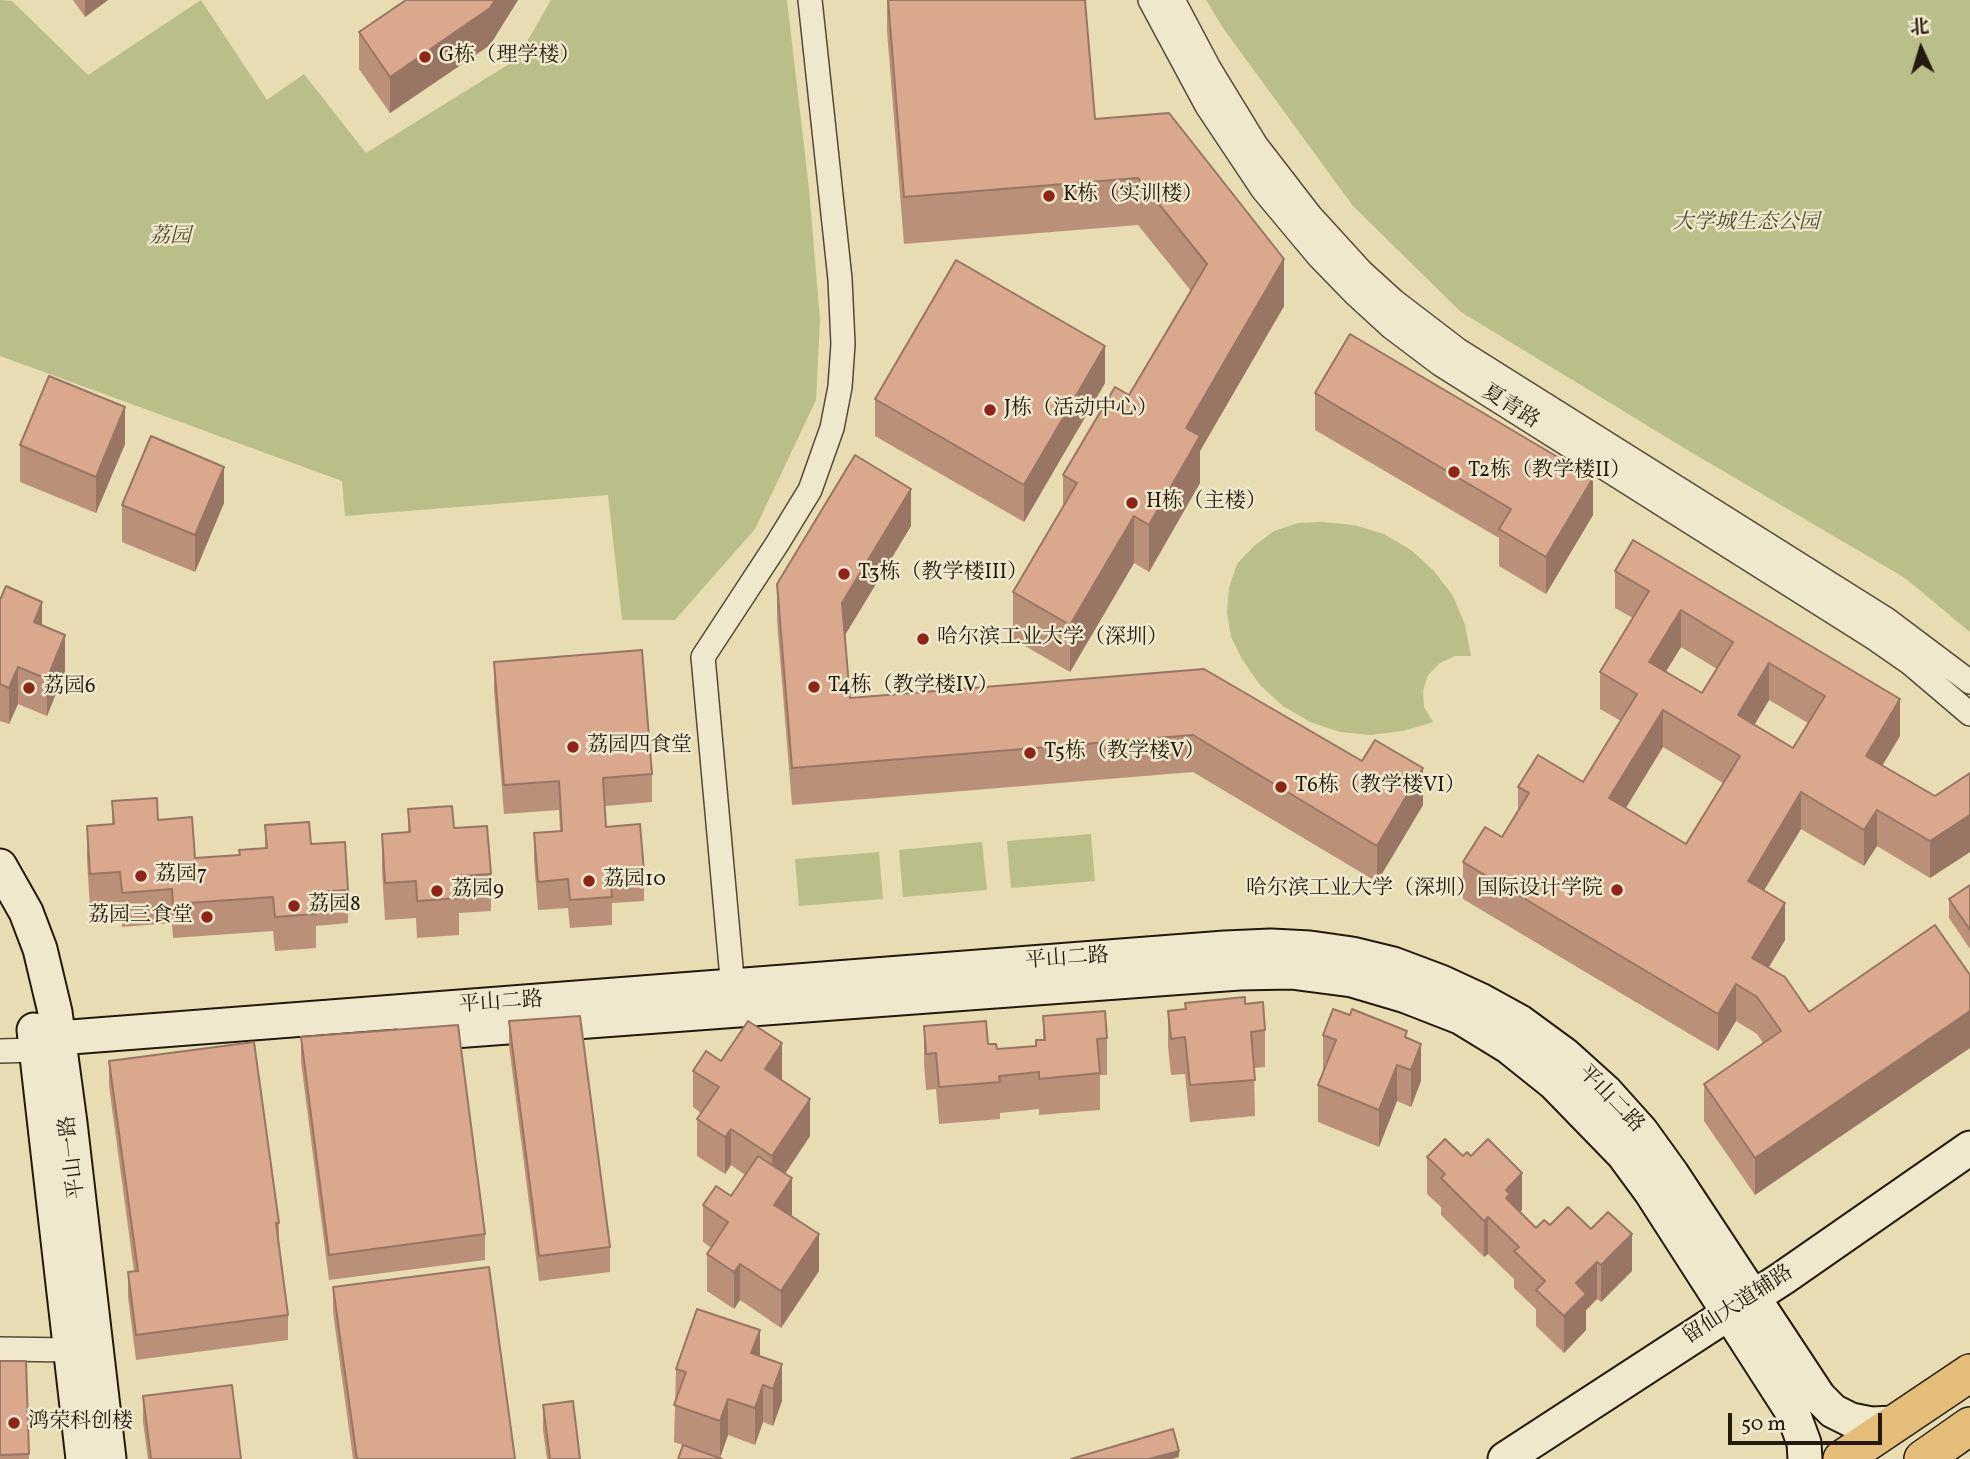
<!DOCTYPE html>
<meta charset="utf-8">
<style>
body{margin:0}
#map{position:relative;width:1970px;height:1459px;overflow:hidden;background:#e8dcb2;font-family:Vollkorn,"Noto Serif SC",serif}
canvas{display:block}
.north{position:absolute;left:1886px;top:14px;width:70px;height:70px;-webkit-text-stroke:5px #f0e8cd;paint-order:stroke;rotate:356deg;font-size:19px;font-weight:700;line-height:28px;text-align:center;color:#24190e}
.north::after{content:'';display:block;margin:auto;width:24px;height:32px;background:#24190e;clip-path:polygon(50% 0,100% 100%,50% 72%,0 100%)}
.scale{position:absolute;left:1728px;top:1413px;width:154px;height:32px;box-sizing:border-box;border:4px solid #24190e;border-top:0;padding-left:9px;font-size:21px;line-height:24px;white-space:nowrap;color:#24190e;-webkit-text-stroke:5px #f0e8cd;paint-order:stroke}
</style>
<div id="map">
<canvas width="1970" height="1459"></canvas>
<div class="north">北</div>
<div class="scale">50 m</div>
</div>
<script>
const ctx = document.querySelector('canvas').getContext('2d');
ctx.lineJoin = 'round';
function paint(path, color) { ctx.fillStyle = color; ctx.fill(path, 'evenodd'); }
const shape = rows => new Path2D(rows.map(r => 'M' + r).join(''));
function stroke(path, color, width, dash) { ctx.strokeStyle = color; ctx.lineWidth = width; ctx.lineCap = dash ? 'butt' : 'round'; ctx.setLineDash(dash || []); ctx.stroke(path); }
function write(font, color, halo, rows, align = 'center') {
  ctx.font = font + ' Vollkorn,"Noto Serif SC",serif'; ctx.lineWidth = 5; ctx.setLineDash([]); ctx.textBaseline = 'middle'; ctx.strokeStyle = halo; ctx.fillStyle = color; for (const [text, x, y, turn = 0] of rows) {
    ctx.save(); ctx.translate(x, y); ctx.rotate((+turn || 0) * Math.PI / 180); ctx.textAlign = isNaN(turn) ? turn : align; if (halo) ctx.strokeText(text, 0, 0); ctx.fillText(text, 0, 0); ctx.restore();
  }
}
const green = shape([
 [0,0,12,1,88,75,201,0,267,100,304,74,366,153,517,59,551,0,787,0,809,189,820,320,816,400,755,529,675,620,622,620,608,495,345,516,342,481,0,356],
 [1206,0,1970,0,1970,632,1905,578,1684,448,1461,312,1353,206,1223,28],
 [1323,522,1354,525,1384,534,1411,550,1434,571,1453,596,1465,625,1471,656,1455,656,1440,663,1428,675,1423,691,1424,707,1433,722,1403,731,1371,735,1340,732,1310,722,1283,706,1260,685,1242,659,1231,637,1227,612,1229,588,1237,564,1254,546,1274,531,1298,523],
 [1091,834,1095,881,1011,888,1007,841],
 [982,842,987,890,903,897,899,850],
 [879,852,883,899,799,906,795,859]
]);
const street = shape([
 [1150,0,1207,106,1263,190,1319,257,1355,294,1391,327,1440,364,1874,638,1910,663,1970,714],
 [1173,0,1209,68,1256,145,1310,215,1362,272,1394,301,1458,350,1886,619,1970,682],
 [734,1000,703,657,777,544,810,490,832,428,840,387,843,344,840,279,810,0],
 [0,1051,36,1050],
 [0,1349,71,1350]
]);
const secondary = shape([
 [0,866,26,912,40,949,55,1012,70,1123,109,1459],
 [34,1030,83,1459],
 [413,1034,1239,973,1291,972,1352,980,1406,996,1460,1017,1509,1047,1554,1083,1623,1154,1651,1192,1793,1413,1804,1443,1805,1459],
 [36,1050,58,1038,1225,948,1271,946,1310,948,1352,954,1393,964,1441,982,1480,1000,1520,1022,1565,1055,1606,1092,1641,1131,1672,1174,1819,1397,1833,1411,1851,1420,1871,1424,1896,1423],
 [1505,1459,1783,1278,1970,1148]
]);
const primary = shape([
 [1842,1459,1970,1373],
 [1923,1459,1970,1426]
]);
const wall = shape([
 [73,0,108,0,85,17],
 [406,0,518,0,490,45,390,113,359,69,359,32],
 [887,0,1085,0,1095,119,1284,306,1200,451,1200,483,1149,572,1134,563,1070,672,1013,639,1013,592,1063,507,1063,475,1129,395,1191,291,1138,225,904,244,887,31],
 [1105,383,1024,522,875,436,875,399],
 [1315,393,1593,515,1546,594,1499,566,1499,538,1315,430],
 [125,444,96,513,20,482,20,445],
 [224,503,195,572,122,542,122,505],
 [911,526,845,635,850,698,1204,669,1423,805,1377,882,1193,772,792,805,777,621,777,584],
 [1615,571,1900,736,1882,765,1935,796,1970,773,1970,852,1930,878,1877,846,1864,866,1801,829,1764,890,1785,940,1769,967,1809,1012,1755,1195,1704,1121,1704,1084,1763,1043,1757,1034,1736,1021,1718,1051,1463,899,1463,862,1502,837,1518,811,1518,787,1583,782,1621,721,1600,709,1600,672,1633,618,1615,608],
 [1681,647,1717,669,1702,693,1666,671],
 [1769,700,1808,723,1793,748,1755,724],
 [1663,747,1723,783,1686,844,1626,808],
 [0,600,42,625,65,671,47,716,18,704,9,724,0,721],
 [494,662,652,774,652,802,605,806,606,827,644,872,644,901,612,903,612,925,570,928,568,908,538,910,534,861,534,833,560,831,559,810,504,814,494,691],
 [112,801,158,820,195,858,239,855,265,848,265,825,348,890,348,923,316,926,316,948,275,951,273,931,173,938,172,923,122,927,120,906,90,908,87,860,87,826,112,824],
 [408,809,454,828,491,874,491,911,459,913,459,935,417,938,416,918,385,920,382,871,382,834,408,832],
 [1970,885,1970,949,1949,918,1949,899],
 [1245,1004,1265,1030,1265,1067,1254,1068,1255,1116,1190,1122,1185,1074,1171,1075,1168,1047,1168,1011],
 [1350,1015,1407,1038,1421,1081,1411,1107,1397,1101,1379,1147,1318,1122,1318,1085,1324,1072,1323,1072,1323,1035],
 [1043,1016,1107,1038,1107,1075,1100,1075,1100,1110,1039,1115,1039,1109,1000,1113,1000,1119,939,1124,936,1089,926,1090,924,1063,924,1026,988,1044,997,1049,1036,1046,1043,1040],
 [509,1021,610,1247,610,1272,539,1281,509,1046],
 [301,1037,485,1234,485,1260,329,1280,301,1062],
 [109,1061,279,1223,279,1246,288,1315,288,1340,136,1360,128,1297,128,1272,134,1271,109,1086],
 [721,1061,782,1080,810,1136,785,1174,791,1216,819,1271,781,1328,740,1300,734,1309,707,1291,707,1254,711,1248,703,1242,703,1205,731,1196,745,1175,731,1165,725,1174,697,1156,697,1119,701,1113,693,1107,693,1071],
 [1463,1156,1522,1210,1520,1212,1536,1228,1550,1225,1632,1271,1601,1302,1597,1299,1586,1310,1586,1330,1564,1353,1536,1326,1536,1309,1514,1288,1514,1279,1488,1254,1484,1257,1441,1215,1441,1207,1427,1194,1427,1157],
 [333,1287,515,1459,353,1459,333,1312],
 [760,1356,782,1401,773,1426,763,1422,755,1445,728,1435,720,1458,674,1442,676,1369],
 [0,1361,26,1361,29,1459,0,1459],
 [143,1396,241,1459,148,1459,143,1422],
 [543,1405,580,1459,547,1459,543,1430]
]);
const shadedWall = shape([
 [85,0,108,0,85,17],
 [495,0,518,0,490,45,390,113,390,77],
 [1284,259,1284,306,1200,451,1200,483,1149,572,1149,525,1186,428],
 [1105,346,1105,383,1024,522,1024,485],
 [125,407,125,444,96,513,96,477],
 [224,467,224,503,195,572,195,535],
 [1593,478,1593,515,1546,594,1546,557],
 [911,489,911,526,842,640,842,603],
 [1134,516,1134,563,1070,672,1070,625],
 [42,602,42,638,34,622],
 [1681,610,1681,647,1649,699,1649,662],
 [65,635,65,671,47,716,47,679],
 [1769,663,1769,700,1738,752,1738,715],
 [18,667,18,704,9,724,9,688],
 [1900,699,1900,736,1866,793,1866,756],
 [1663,710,1663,747,1609,835,1609,798],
 [1423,768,1423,805,1377,882,1377,846],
 [1801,792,1801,829,1748,917,1748,881],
 [1877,810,1877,846,1864,866,1864,830],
 [1970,815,1970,852,1930,878,1930,841],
 [1785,903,1785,940,1752,995,1752,958],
 [1736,984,1736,1021,1718,1051,1718,1014],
 [1970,1011,1970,1048,1755,1195,1755,1158],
 [782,1043,782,1080,765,1106,765,1069],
 [1421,1044,1421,1081,1411,1107,1411,1070],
 [1397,1065,1397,1101,1379,1147,1379,1110],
 [810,1099,810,1136,772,1193,772,1156],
 [731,1129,731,1165,725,1174,725,1137],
 [1522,1173,1522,1210,1510,1222,1510,1231,1506,1235,1506,1190],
 [792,1178,792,1215,774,1241,774,1205],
 [1488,1217,1488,1254,1484,1257,1484,1221],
 [819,1234,819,1271,781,1328,781,1291],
 [1632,1234,1632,1271,1601,1302,1601,1265],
 [1597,1262,1597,1299,1586,1310,1586,1330,1564,1353,1564,1316,1576,1283],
 [740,1264,740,1300,734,1309,734,1272],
 [760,1330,760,1367,751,1353],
 [782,1364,782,1401,773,1426,773,1389],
 [763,1385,763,1422,755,1445,755,1408],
 [728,1399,728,1435,720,1458,720,1421],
 [1179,1451,1179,1457,1172,1459,1149,1459]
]);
const building = shape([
 [406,0,495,0,490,8,390,77,359,32,406,0],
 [888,0,1085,0,1095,119,1169,113,1284,259,1186,428,1200,436,1149,525,1134,516,1070,625,1013,592,1077,483,1063,475,1115,387,1129,395,1207,264,1138,178,904,197,888,0],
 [956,260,1105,346,1024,485,875,399,956,260],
 [1350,334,1593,478,1546,557,1499,529,1511,509,1315,393,1350,334],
 [49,376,125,407,96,477,20,445,49,376],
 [151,436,224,467,195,535,122,505,151,436],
 [855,455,911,489,842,603,850,698,1204,669,1362,761,1375,740,1423,768,1377,846,1193,735,792,768,777,584,855,455],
 [1633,540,1900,699,1866,756,1935,796,1970,773,1970,815,1930,841,1877,810,1864,830,1801,792,1748,881,1785,903,1752,958,1785,977,1809,1012,1935,925,1970,975,1970,1011,1755,1158,1704,1084,1781,1031,1757,997,1736,984,1718,1014,1463,862,1485,827,1502,837,1529,793,1518,787,1538,755,1583,782,1637,694,1600,672,1649,591,1615,571,1633,540],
 [1681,610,1733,642,1702,693,1649,662,1681,610],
 [1769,663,1825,696,1793,748,1738,715,1769,663],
 [1663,710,1740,756,1686,844,1609,798,1663,710],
 [6,586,42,602,34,622,65,635,47,679,18,667,9,688,0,684,0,600,6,586],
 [642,650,652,774,603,778,606,827,640,824,644,872,610,875,612,897,570,900,568,879,538,882,534,833,562,831,559,781,504,785,494,662,642,650],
 [157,798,158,820,192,817,195,858,240,855,239,850,267,848,265,825,309,822,311,844,345,842,348,890,315,892,316,914,275,917,273,897,173,904,172,889,122,893,120,872,90,874,87,826,114,824,112,801,157,798],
 [452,806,454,828,487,826,491,874,458,876,459,898,417,901,416,881,385,883,382,834,410,832,408,809,452,806],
 [1970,885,1970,930,1949,899,1970,885],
 [1245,997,1245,1004,1263,1002,1265,1030,1251,1032,1255,1080,1190,1085,1185,1037,1171,1039,1168,1011,1186,1009,1185,1003,1245,997],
 [1333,1009,1350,1015,1352,1009,1407,1031,1405,1037,1421,1044,1411,1070,1397,1065,1379,1110,1318,1085,1336,1040,1323,1035,1333,1009],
 [1105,1011,1107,1038,1097,1039,1100,1073,1039,1079,1039,1072,999,1076,1000,1082,939,1087,936,1053,926,1054,924,1026,986,1021,988,1044,996,1044,997,1049,1036,1046,1036,1040,1045,1040,1043,1016,1105,1011],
 [580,1016,610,1247,539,1256,509,1021,580,1016],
 [748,1021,782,1043,765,1069,810,1099,772,1156,731,1129,725,1137,697,1119,719,1087,693,1071,706,1051,721,1061,748,1021],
 [458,1025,485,1234,329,1255,301,1037,458,1025],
 [254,1042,279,1223,276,1223,288,1315,136,1335,128,1272,138,1271,109,1061,254,1042],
 [1445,1139,1463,1156,1467,1152,1471,1156,1488,1139,1522,1173,1506,1190,1510,1194,1506,1198,1536,1228,1544,1220,1550,1225,1568,1207,1591,1229,1608,1212,1632,1234,1601,1265,1597,1262,1576,1283,1586,1294,1564,1316,1536,1290,1545,1281,1514,1251,1519,1247,1488,1217,1484,1221,1441,1178,1445,1174,1427,1157,1445,1139],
 [758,1156,792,1178,774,1205,819,1234,781,1291,740,1264,734,1272,707,1254,728,1222,703,1205,716,1186,731,1196,758,1156],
 [489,1267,515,1459,357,1459,333,1287,489,1267],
 [697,1309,760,1330,751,1353,782,1364,773,1389,763,1385,755,1408,728,1399,720,1421,674,1405,686,1372,676,1369,697,1309],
 [0,1361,26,1361,29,1454,0,1455,0,1361],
 [232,1385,241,1459,151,1459,143,1396,232,1385],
 [573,1401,580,1459,550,1459,543,1405,573,1401],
 [1173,1429,1179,1451,1149,1459,1071,1459,1173,1429],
 [683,1445,722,1459,678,1459,683,1445]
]);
const markers = [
 [425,57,7,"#8f2418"],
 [1049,196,7,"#8f2418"],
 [990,410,7,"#8f2418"],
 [1454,472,7,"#8f2418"],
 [1132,503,7,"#8f2418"],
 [844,574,7,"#8f2418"],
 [923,639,7,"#8f2418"],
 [814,687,7,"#8f2418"],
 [29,688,7,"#8f2418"],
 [573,747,7,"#8f2418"],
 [1030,753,7,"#8f2418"],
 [1281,787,7,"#8f2418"],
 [141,876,7,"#8f2418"],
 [589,881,7,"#8f2418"],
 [1617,890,7,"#8f2418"],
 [437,891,7,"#8f2418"],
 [294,906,7,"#8f2418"],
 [207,917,7,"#8f2418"],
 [14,1423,7,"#8f2418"]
];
const poiNames = [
 ["G栋（理学楼）",439,57],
 ["K栋（实训楼）",1063,196],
 ["J栋（活动中心）",1004,410],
 ["T2栋（教学楼II）",1468,472],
 ["H栋（主楼）",1146,503],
 ["T3栋（教学楼III）",858,574],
 ["哈尔滨工业大学（深圳）",937,639],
 ["T4栋（教学楼IV）",828,687],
 ["荔园6",43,688],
 ["荔园四食堂",587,747],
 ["T5栋（教学楼V）",1044,753],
 ["T6栋（教学楼VI）",1295,787],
 ["荔园7",155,876],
 ["荔园10",603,881],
 ["哈尔滨工业大学（深圳）国际设计学院",1603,890,"right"],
 ["荔园9",451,891],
 ["荔园8",308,906],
 ["荔园三食堂",193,917,"right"],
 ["鸿荣科创楼",28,1423]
];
const parkNames = [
 ["大学城生态公园",1746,224],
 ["荔园",170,238]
];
const streetNames = [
 ["夏青路",1510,408,32],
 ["平山二路",1067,960,-4],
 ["平山二路",501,1004,-4],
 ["平山二路",1610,1100,46],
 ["平山一路",74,1157,-97],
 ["留仙大道辅路",1739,1306,-33]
];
paint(green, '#babf89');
stroke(street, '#554a37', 26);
stroke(secondary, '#24190e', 37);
stroke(primary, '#24190e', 40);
stroke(street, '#f0e8cd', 23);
stroke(secondary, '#f0e8cd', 33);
stroke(primary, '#e4be79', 37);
paint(wall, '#bb9079');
paint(shadedWall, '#987663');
paint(building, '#d9a88d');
stroke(building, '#987663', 2);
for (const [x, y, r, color] of markers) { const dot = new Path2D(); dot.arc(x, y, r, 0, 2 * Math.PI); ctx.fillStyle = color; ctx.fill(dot); stroke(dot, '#f0e8cd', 2.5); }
write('21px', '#24190e', '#f0e8cd', poiNames, 'left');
write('italic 21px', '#514b33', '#f0e8cd', parkNames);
write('21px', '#24190e', '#f0e8cd', streetNames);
</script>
